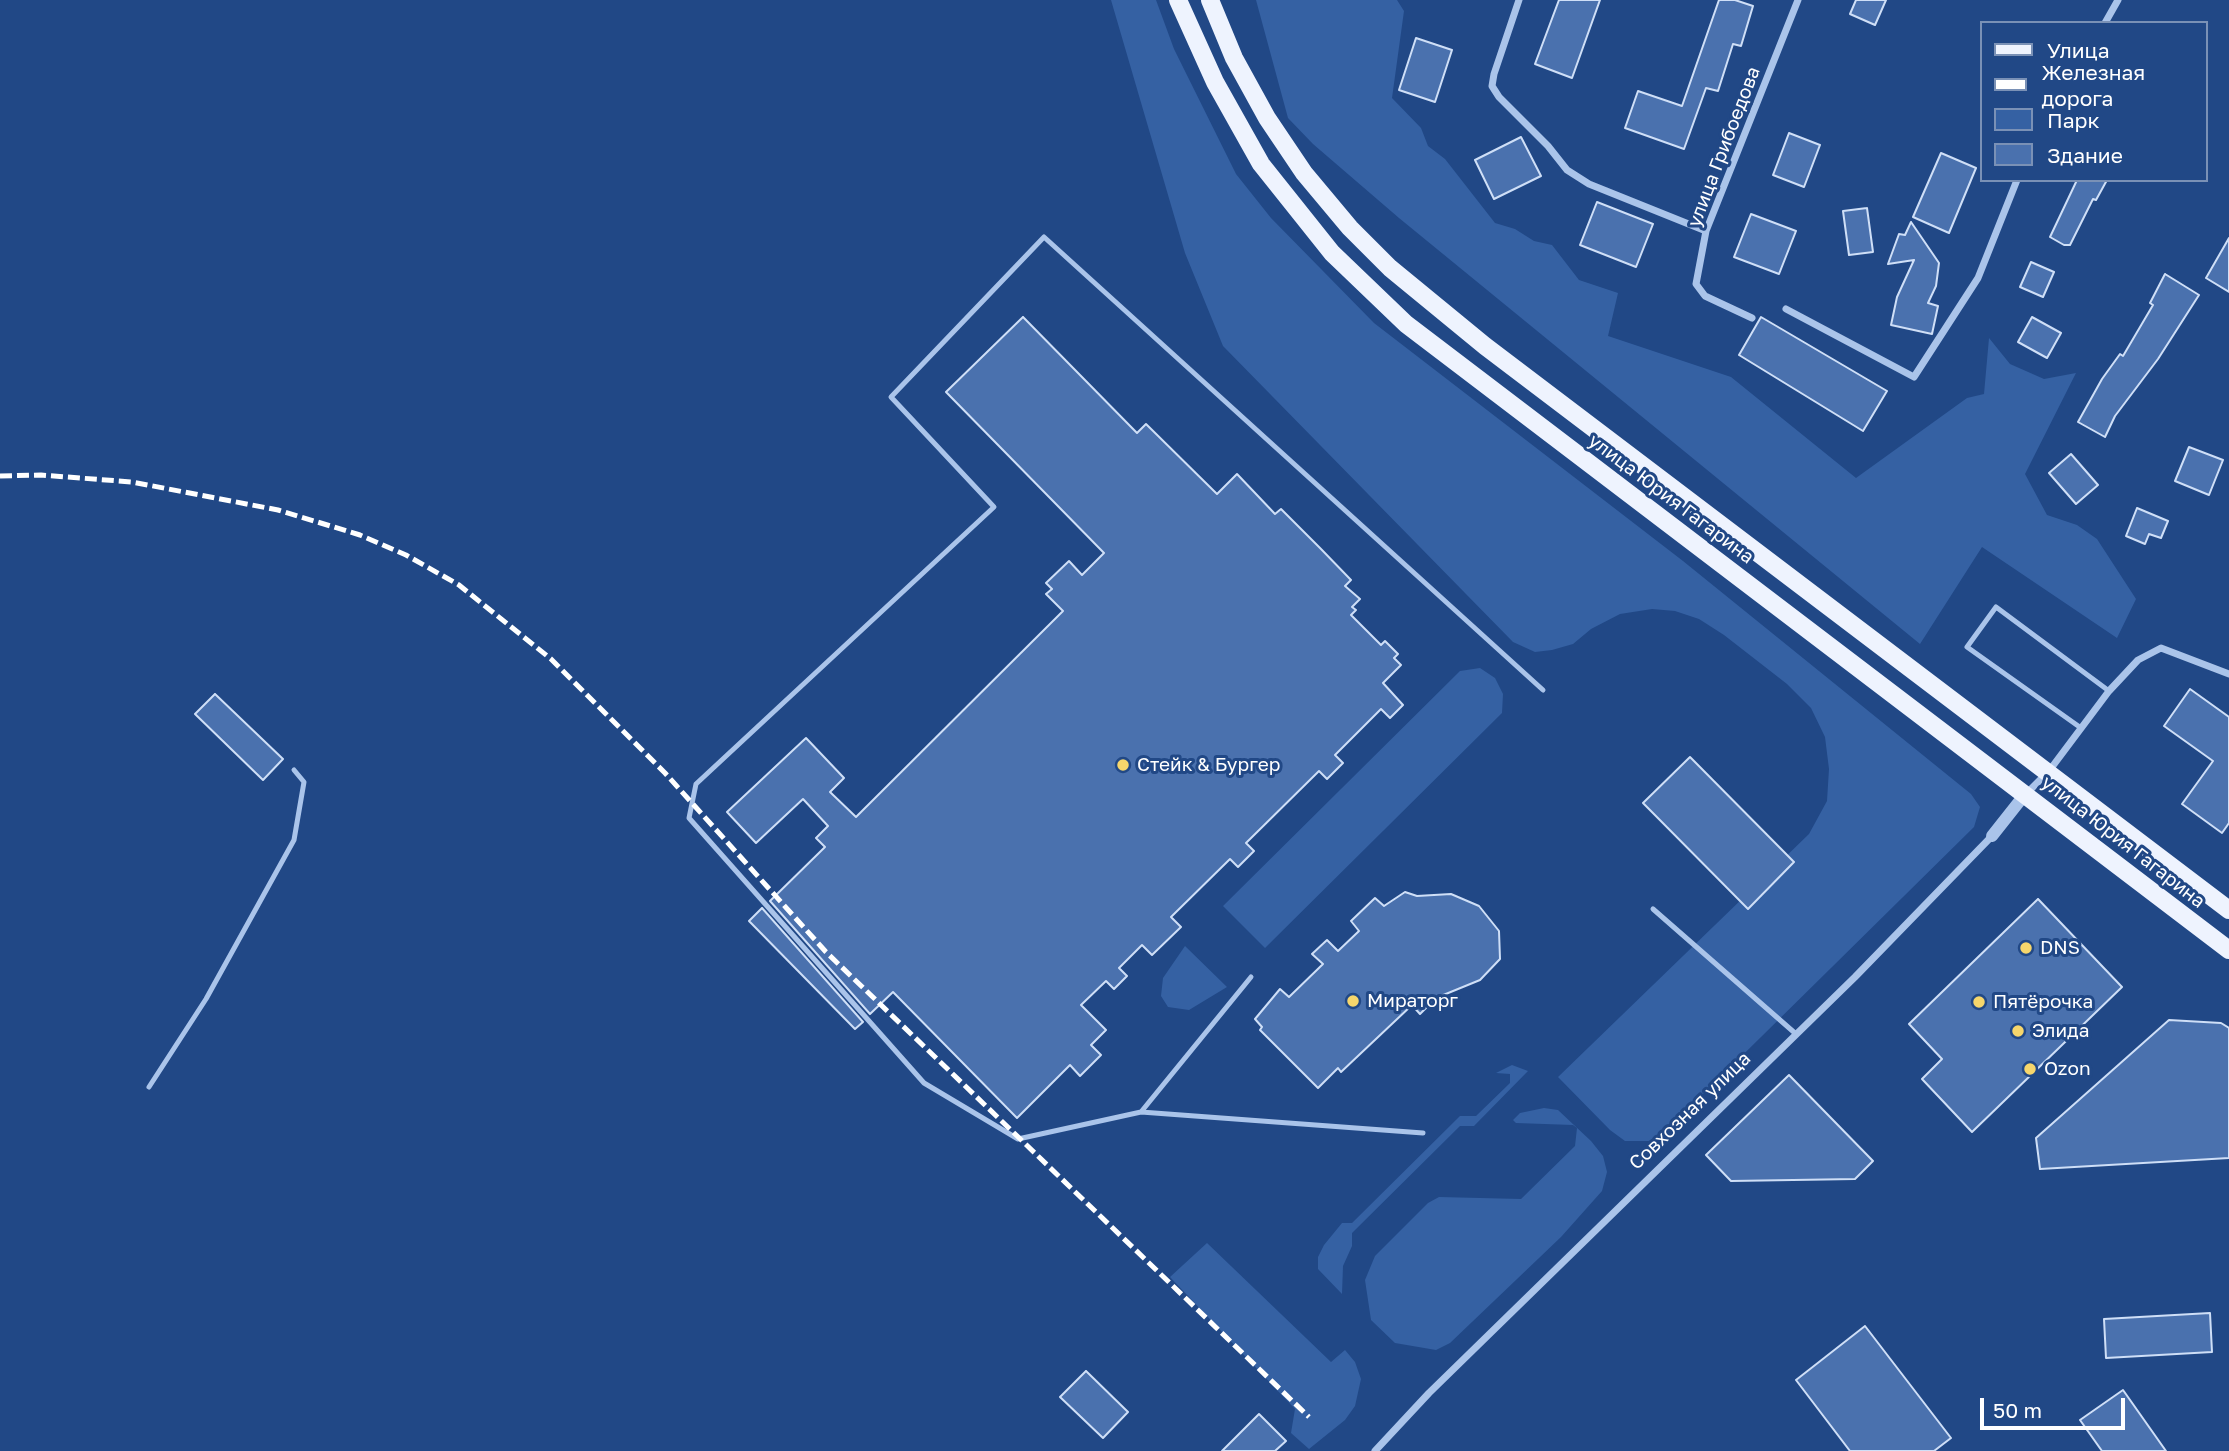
<!DOCTYPE html>
<meta charset="utf-8">
<style>
body{margin:0}
#map{position:relative;width:2229px;height:1451px;overflow:hidden;background:#214886;font-family:"Golos Text",sans-serif}
canvas{display:block}
.legend{position:absolute;left:1980px;top:21px;width:228px;height:161px;box-sizing:border-box;background:#214886;border:2px solid #7a91b6;margin:0;padding:9px 12px;list-style:none;font-size:21px;color:#fff}
.legend li{display:flex;align-items:center;gap:14px;height:35px}
.legend b{width:35px;border:2px solid #7a91b6}
.scale{position:absolute;left:1980px;top:1398px;width:145px;height:32px;box-sizing:border-box;border:4px solid #fff;border-top:0;padding-left:9px;font-size:21px;line-height:24px;white-space:nowrap;color:#fff;-webkit-text-stroke:5px #214886;paint-order:stroke}
</style>
<div id="map">
<canvas width="2229" height="1451"></canvas>
<ul class="legend">
<li><b style="height:9px;background:#eef3fe"></b>Улица</li>
<li><b style="height:9px;background:#fff"></b>Железная дорога</li>
<li><b style="height:19px;background:#3561a3"></b>Парк</li>
<li><b style="height:19px;background:#4a71ae"></b>Здание</li>
</ul>
<div class="scale">50 m</div>
</div>
<script>
const ctx = document.querySelector('canvas').getContext('2d');
ctx.lineJoin = 'round';
function paint(path, color) { ctx.fillStyle = color; ctx.fill(path, 'evenodd'); }
const shape = rows => new Path2D(rows.map(r => 'M' + r).join(''));
function stroke(path, color, width, dash) { ctx.strokeStyle = color; ctx.lineWidth = width; ctx.lineCap = dash ? 'butt' : 'round'; ctx.setLineDash(dash || []); ctx.stroke(path); }
function write(font, color, halo, rows, align = 'center') {
  ctx.font = font + ' "Golos Text",sans-serif'; ctx.lineWidth = 6; ctx.setLineDash([]); ctx.textBaseline = 'middle'; ctx.strokeStyle = halo; ctx.fillStyle = color; for (const [text, x, y, turn = 0] of rows) {
    ctx.save(); ctx.translate(x, y); ctx.rotate((+turn || 0) * Math.PI / 180); ctx.textAlign = isNaN(turn) ? turn : align; if (halo) ctx.strokeText(text, 0, 0); ctx.fillText(text, 0, 0); ctx.restore();
  }
}
const green = shape([
 [1111,0,1156,0,1174,49,1236,174,1271,218,1374,323,1683,561,1971,794,1980,807,1974,827,1689,1108,1650,1141,1625,1141,1610,1130,1558,1077,1809,834,1827,801,1829,769,1825,737,1811,708,1787,684,1724,635,1699,619,1675,611,1652,609,1620,614,1591,629,1573,644,1552,650,1535,652,1513,642,1223,346,1185,253],
 [1256,0,1397,0,1404,11,1392,98,1421,128,1428,146,1445,159,1495,223,1515,229,1534,241,1552,245,1579,280,1618,293,1608,336,1731,377,1856,478,1967,398,1984,394,1989,338,2010,364,2044,379,2076,373,2025,474,2047,515,2077,525,2097,539,2136,599,2117,638,1982,547,1920,644,1399,218,1313,144,1288,118],
 [1480,668,1495,678,1503,694,1502,713,1265,948,1223,906,1460,671],
 [1185,946,1227,987,1189,1010,1168,1007,1161,996,1163,978],
 [1512,1065,1528,1071,1474,1126,1460,1126,1352,1233,1352,1246,1343,1266,1342,1294,1318,1269,1318,1257,1324,1245,1342,1223,1352,1223,1460,1116,1476,1116,1510,1083,1510,1074,1496,1073],
 [1544,1108,1558,1110,1591,1141,1603,1156,1607,1172,1602,1191,1561,1237,1450,1343,1436,1350,1395,1343,1371,1320,1365,1280,1375,1256,1428,1203,1439,1197,1521,1199,1575,1146,1577,1128,1573,1125,1516,1123,1513,1120,1520,1113],
 [1207,1243,1331,1362,1345,1350,1355,1362,1361,1379,1355,1406,1345,1420,1309,1449,1291,1433,1295,1409,1170,1277]
]);
const building = shape([
 [1559,0,1600,0,1572,78,1535,64,1559,0],
 [1719,0,1735,0,1753,6,1741,46,1733,44,1718,91,1706,88,1684,149,1625,128,1638,91,1682,106,1719,0],
 [1856,0,1886,0,1875,25,1850,14,1856,0],
 [1416,38,1452,50,1435,102,1399,90,1416,38],
 [1789,133,1820,145,1804,187,1773,175,1789,133],
 [1521,137,1541,176,1494,199,1475,160,1521,137],
 [1941,153,1976,168,1949,233,1913,217,1941,153],
 [2077,180,2107,180,2096,200,2093,199,2070,245,2064,245,2050,237,2077,180],
 [1597,202,1653,224,1636,267,1580,245,1597,202],
 [1867,208,1873,252,1849,255,1843,211,1867,208],
 [1751,214,1796,231,1779,274,1734,257,1751,214],
 [1911,222,1939,263,1936,286,1928,303,1938,306,1932,334,1891,325,1897,297,1914,260,1888,264,1899,234,1905,235,1911,222],
 [2229,238,2229,292,2206,278,2229,238],
 [2031,262,2054,272,2043,297,2020,287,2031,262],
 [2165,274,2199,295,2158,359,2115,416,2105,437,2078,422,2102,379,2120,354,2123,356,2153,305,2150,303,2165,274],
 [1023,317,1137,433,1146,424,1217,494,1237,474,1275,514,1281,509,1321,549,1351,580,1345,586,1360,599,1352,607,1356,610,1351,615,1381,645,1385,641,1398,654,1394,658,1401,665,1383,683,1403,705,1390,718,1381,709,1335,755,1343,763,1327,779,1319,771,1246,843,1254,851,1238,867,1230,859,1171,917,1181,927,1152,955,1142,945,1119,968,1127,976,1114,989,1106,981,1081,1005,1106,1030,1091,1045,1101,1055,1080,1076,1070,1065,1017,1118,893,992,870,1014,770,901,825,847,816,838,828,826,803,799,756,843,727,812,806,738,844,778,830,792,856,817,1063,611,1046,594,1052,589,1046,583,1069,561,1082,575,1104,553,946,392,1023,317],
 [1761,317,1887,391,1863,431,1739,355,1761,317],
 [2032,317,2061,333,2047,358,2018,342,2032,317],
 [2189,447,2223,460,2209,495,2175,481,2189,447],
 [2071,454,2098,485,2076,504,2049,473,2071,454],
 [2137,508,2168,521,2161,538,2149,534,2145,544,2126,536,2137,508],
 [2190,689,2229,717,2229,823,2222,833,2182,804,2213,761,2164,726,2190,689],
 [215,694,283,759,263,780,195,714,215,694],
 [1690,757,1794,862,1748,909,1643,803,1690,757],
 [1405,892,1417,896,1451,894,1479,906,1499,931,1500,959,1480,980,1436,998,1420,1014,1412,1005,1341,1072,1338,1068,1318,1088,1260,1030,1262,1027,1255,1019,1280,989,1289,997,1323,964,1312,954,1327,940,1338,951,1359,931,1351,921,1375,898,1384,906,1405,892],
 [2038,899,2122,987,1972,1132,1922,1079,1942,1059,1909,1024,2038,899],
 [762,908,863,1022,855,1029,749,921,762,908],
 [2169,1020,2221,1023,2229,1028,2229,1158,2040,1169,2036,1138,2169,1020],
 [1789,1075,1873,1161,1855,1179,1731,1181,1706,1155,1789,1075],
 [2210,1313,2212,1352,2106,1358,2104,1319,2210,1313],
 [1865,1326,1951,1438,1934,1451,1850,1451,1796,1380,1865,1326],
 [1086,1371,1128,1412,1103,1438,1060,1397,1086,1371],
 [2123,1390,2166,1451,2102,1451,2080,1420,2123,1390],
 [1259,1414,1286,1441,1275,1451,1222,1451,1259,1414]
]);
const service = shape([
 [2081,728,1967,647,1996,607,2109,691],
 [1653,909,1796,1034],
 [1251,977,1141,1112,1423,1133],
 [149,1087,206,999,294,840,304,782,294,770],
 [1141,1112,1018,1139,924,1083,689,818,696,784,994,507,891,397,1044,237,1543,690]
]);
const minor = shape([
 [1519,0,1494,74,1492,86,1499,97,1548,146,1567,170,1589,184,1706,231],
 [2105,23,2118,0],
 [1786,309,1914,377,1978,278,2017,180],
 [1752,318,1705,296,1696,284,1706,231,1798,0],
 [2027,793,2049,771,2109,691,2138,660,2161,648,2229,674],
 [1375,1451,1429,1393,1855,977,1992,836]
]);
const tertiary = shape([
 [1992,836,2026,793]
]);
const primary = shape([
 [1178,0,1215,82,1261,164,1332,253,1406,324,2229,950],
 [1210,0,1234,58,1267,118,1304,173,1350,228,1390,268,1485,346,2229,910]
]);
const rail = shape([
 [0,476,41,475,132,482,278,510,360,535,406,555,459,585,551,659,665,773,826,952,1309,1417]
]);
const markers = [
 [1123,765,7,"#f6d66c"],
 [2026,948,7,"#f6d66c"],
 [1353,1001,7,"#f6d66c"],
 [1979,1002,7,"#f6d66c"],
 [2018,1031,7,"#f6d66c"],
 [2030,1069,7,"#f6d66c"]
];
const streetNames = [
 ["улица Грибоедова",1724,147,-69],
 ["улица Юрия Гагарина",1671,499,37],
 ["улица Юрия Гагарина",2123,842,38],
 ["Совхозная улица",1690,1111,-44]
];
const poiNames = [
 ["Стейк & Бургер",1137,765],
 ["DNS",2040,948],
 ["Мираторг",1367,1001],
 ["Пятёрочка",1993,1002],
 ["Элида",2032,1031],
 ["Ozon",2044,1069]
];
paint(green, '#3561a3');
paint(building, '#4a71ae');
stroke(building, '#cfdff7', 2);
stroke(service, '#aac4ea', 5);
stroke(minor, '#aac4ea', 7);
stroke(tertiary, '#aac4ea', 12);
stroke(primary, '#eef3fe', 18);
stroke(rail, '#fff', 5, [12, 5]);
for (const [x, y, r, color] of markers) { const dot = new Path2D(); dot.arc(x, y, r, 0, 2 * Math.PI); ctx.fillStyle = color; ctx.fill(dot); stroke(dot, '#214886', 2.5); }
write('19px', '#fff', '#214886', streetNames);
write('19px', '#fff', '#214886', poiNames, 'left');
</script>
